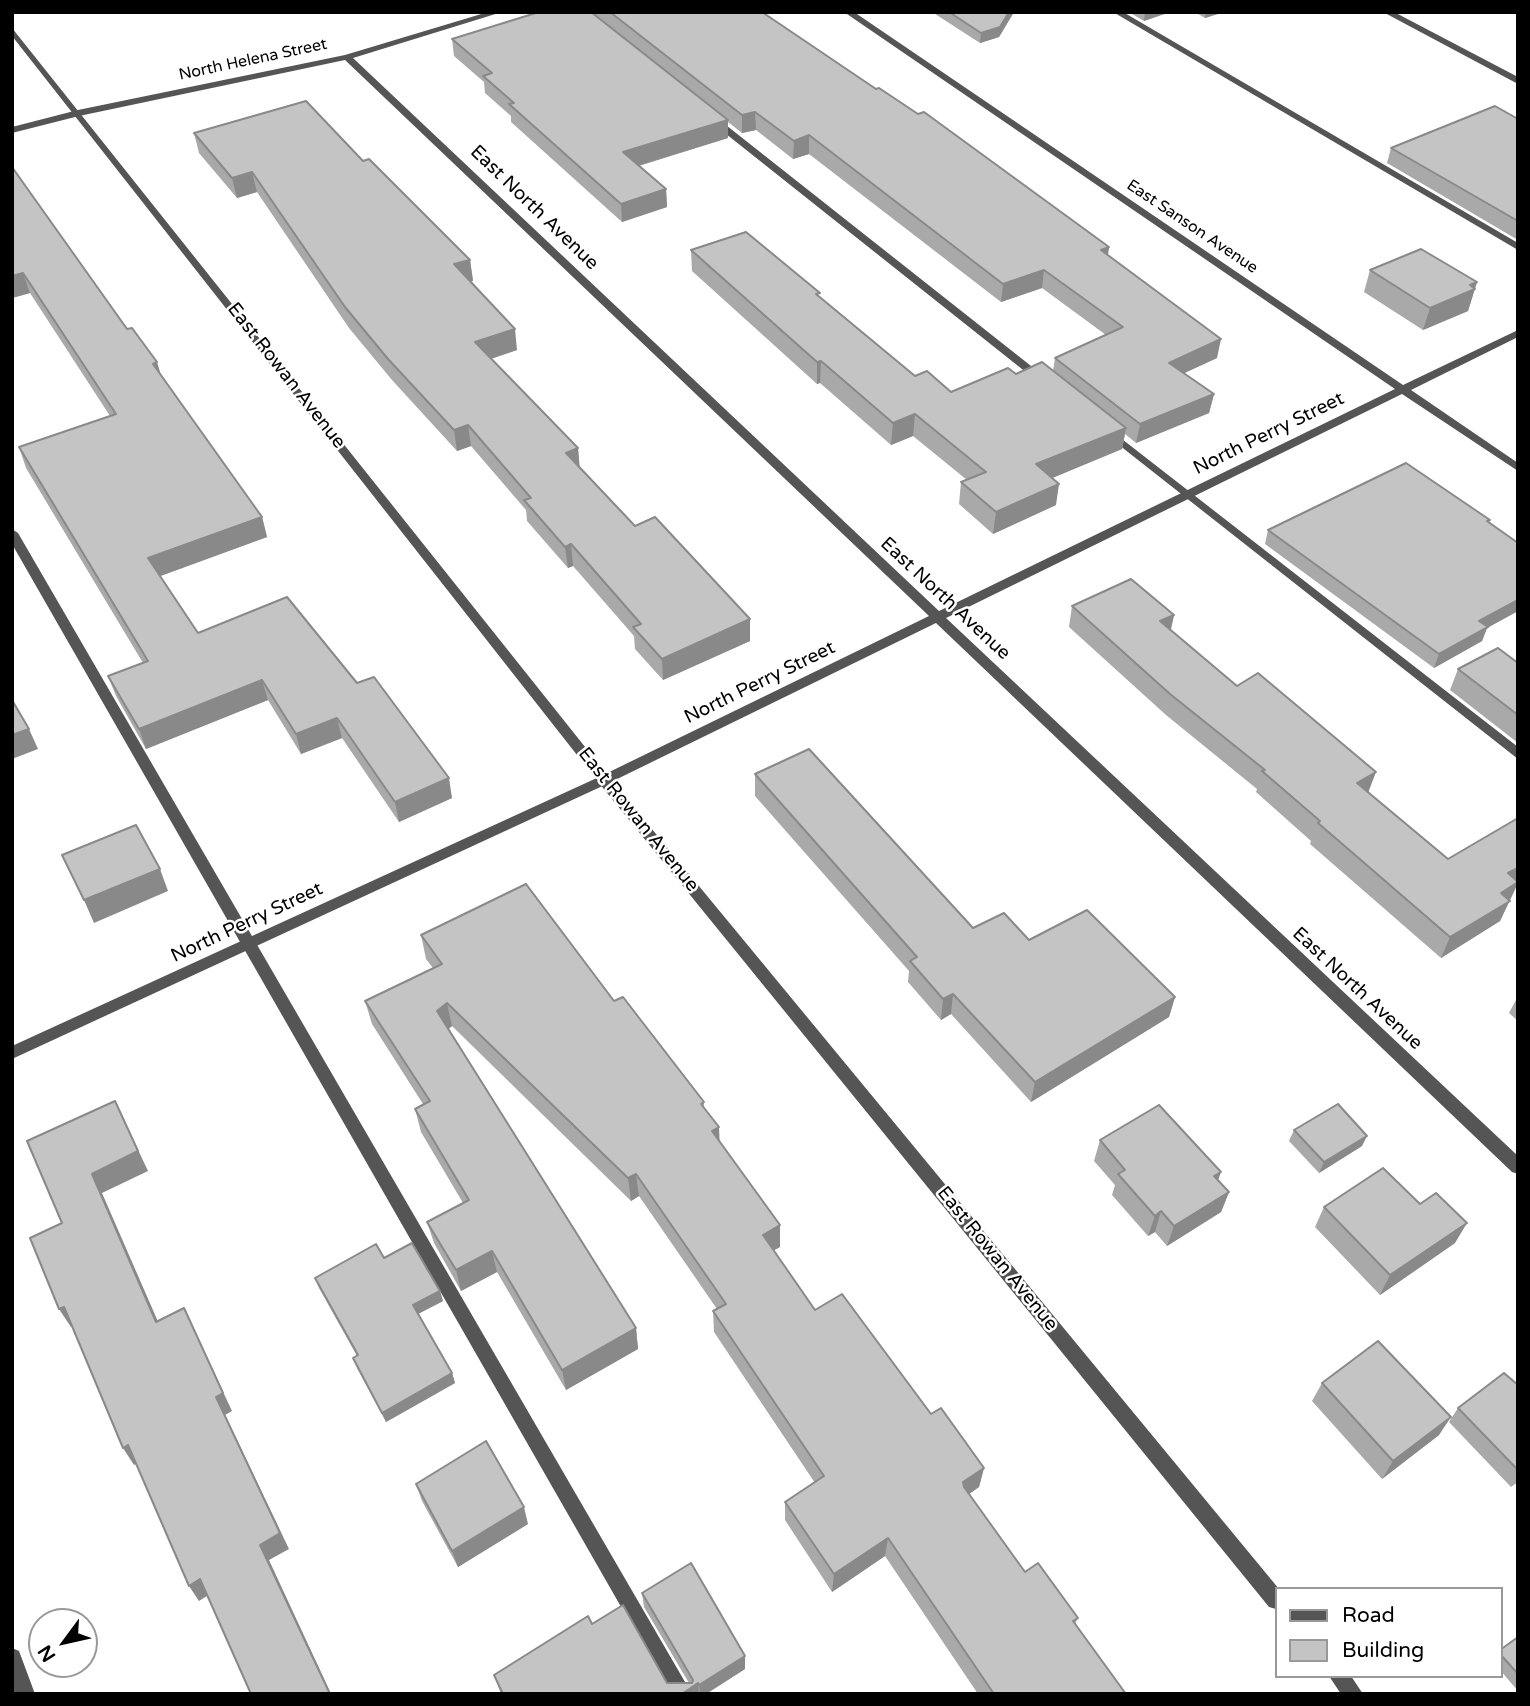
<!DOCTYPE html>
<style>
body{margin:0}
#map{position:relative;width:1530px;height:1706px;overflow:hidden;background:#fff;font-family:"Varela Round",sans-serif}
canvas{display:block}
.frame{position:absolute;inset:0;border:14px solid #000;pointer-events:none}
.legend{position:absolute;left:1275px;top:1587px;width:228px;height:91px;box-sizing:border-box;background:#fff;border:2px solid #999;margin:0;padding:9px 12px;list-style:none;font-size:21px;color:#000}
.legend li{display:flex;align-items:center;gap:14px;height:35px}
.legend b{width:35px;border:2px solid #999}
.north{position:absolute;left:28px;top:1608px;width:70px;height:70px;box-sizing:border-box;background:#fff;border:2px solid #999;border-radius:50%;rotate:237deg;font-size:19px;font-weight:700;line-height:28px;text-align:center;color:#000}
.north::after{content:'';display:block;margin:auto;width:24px;height:32px;background:#000;clip-path:polygon(50% 0,100% 100%,50% 72%,0 100%)}
</style>
<div id="map">
<canvas width="1530" height="1706"></canvas>
<div class="frame"></div>
<ul class="legend">
<li><b style="height:9px;background:#555"></b>Road</li>
<li><b style="height:19px;background:#c4c4c4"></b>Building</li>
</ul>
<div class="north">N</div>
</div>
<script>
const ctx = document.querySelector('canvas').getContext('2d');
ctx.lineJoin = 'round';
const shape = rows => new Path2D(rows.map(r => 'M' + r).join(''));
function paint(path, color) { ctx.fillStyle = color; ctx.fill(path, 'evenodd'); }
function stroke(path, color, width, dash) { ctx.strokeStyle = color; ctx.lineWidth = width; ctx.lineCap = dash ? 'butt' : 'round'; ctx.setLineDash(dash || []); ctx.stroke(path); }
function write(font, color, halo, rows, align = 'center') {
  ctx.font = font + ' "Varela Round",sans-serif'; ctx.lineWidth = 5; ctx.setLineDash([]); ctx.textBaseline = 'middle'; ctx.strokeStyle = halo; ctx.fillStyle = color; for (const [text, x, y, turn = 0] of rows) {
    ctx.save(); ctx.translate(x, y); ctx.rotate((+turn || 0) * Math.PI / 180); ctx.textAlign = isNaN(turn) ? turn : align; if (halo) ctx.strokeText(text, 0, 0); ctx.fillText(text, 0, 0); ctx.restore();
  }
}
const service = shape([
 [1113,12,1123,12,1518,243,1518,250,1113,12],
 [711,118,717,118,1045,377,1045,381,1037,381,711,122,711,118],
 [1109,429,1518,747,1518,759,1105,434,1105,430,1109,429],
 [12,529,18,533,692,1694,671,1694,12,544,12,529]
]);
const minor = shape([
 [488,12,502,12,353,58,939,611,1395,389,844,12,854,12,1403,385,1518,330,1518,337,1411,390,1518,463,1518,471,1402,394,946,618,1518,1156,1518,1174,1512,1172,936,623,609,783,12,1059,12,1046,599,777,929,616,345,60,79,116,12,133,12,127,78,110,345,55,488,12],
 [1383,12,1394,12,1518,77,1518,84,1383,12],
 [12,1648,19,1651,35,1694,15,1694,12,1686,12,1648]
]);
const tertiary = shape([
 [12,28,609,777,1279,1589,1276,1589,1276,1609,1269,1607,599,783,12,36,12,28],
 [1329,1676,1351,1676,1363,1694,1341,1694,1329,1676]
]);
const wall = shape([
 [539,12,762,12,1109,247,1108,256,1217,358,1184,373,1214,394,1209,413,1136,443,1125,434,1122,449,1052,478,1056,505,993,534,959,504,961,482,967,480,913,436,891,445,820,383,817,384,692,271,691,250,820,298,915,376,951,392,1016,374,1053,371,1055,358,1106,335,1042,288,1001,302,809,154,793,159,756,130,742,133,728,122,728,138,639,166,666,189,667,207,622,222,511,122,511,116,485,93,484,82,454,56,452,39],
 [932,12,1014,12,999,37,980,43],
 [1129,12,1170,12,1144,21],
 [1195,12,1224,12,1205,18],
 [1518,119,1518,240,1387,163,1391,148],
 [194,133,363,161,470,260,473,281,470,281,517,350,491,359,578,448,579,467,635,526,750,619,750,641,663,680,635,649,634,636,573,566,568,568,527,521,526,510,471,446,457,451,392,380,349,328,257,192,237,198,199,153],
 [12,167,262,517,267,537,160,576,198,633,357,683,452,798,399,822,342,738,301,754,268,700,146,749,116,696,108,676,143,663,26,468,19,447,110,416,30,293,12,298],
 [1370,270,1477,282,1468,311,1423,330,1364,292],
 [1489,523,1518,543,1518,611,1487,628,1482,641,1434,668,1265,544,1268,530],
 [1072,606,1174,615,1171,630,1237,686,1368,792,1448,859,1518,818,1518,883,1500,921,1441,958,1310,844,1311,841,1256,792,1257,789,1166,715,1069,627],
 [1518,663,1518,743,1450,690,1458,669],
 [755,774,973,928,1029,940,1175,997,1169,1017,1031,1102,951,1014,941,1020,908,982,909,971,755,796],
 [421,935,614,1001,704,1102,704,1108,720,1143,780,1225,780,1247,774,1250,815,1310,931,1414,984,1468,979,1487,969,1494,1025,1572,1078,1618,1075,1624,1126,1694,978,1694,885,1556,832,1592,785,1520,785,1502,815,1483,714,1332,713,1311,717,1309,639,1196,631,1201,452,1026,448,1029,636,1328,638,1349,566,1390,497,1272,461,1291,434,1243,427,1222,463,1203,421,1132,415,1109,423,1104,372,1024,365,1001,433,968,426,959],
 [1518,996,1518,1021,1509,1013],
 [1294,1130,1362,1146,1319,1173,1289,1141],
 [1100,1140,1218,1180,1229,1192,1221,1212,1167,1246,1155,1232,1148,1236,1112,1195,1115,1185,1094,1161],
 [1324,1207,1455,1243,1380,1295,1315,1227],
 [384,1258,440,1291,443,1301,418,1314,452,1373,455,1383,386,1422,357,1368,353,1358,357,1356,319,1288,315,1278],
 [1322,1383,1439,1435,1382,1479,1312,1401],
 [1517,1385,1518,1482,1511,1487,1449,1422,1458,1408],
 [416,1484,528,1524,458,1567,422,1501],
 [642,1593,745,1656,745,1669,706,1694,501,1694,494,1675,592,1624,667,1683,689,1683,644,1607],
 [1518,1637,1518,1691,1500,1670,1500,1650]
]);
const shadedWall = shape([
 [1009,12,1014,12,999,37,980,43,981,33],
 [1145,12,1170,12,1144,21],
 [1206,12,1224,12,1205,18],
 [755,112,756,130,742,133,742,115],
 [728,120,728,138,624,170,623,152],
 [809,135,809,154,793,159,794,141],
 [252,172,257,192,237,198,232,178],
 [666,189,667,207,622,222,621,204],
 [1109,247,1106,266,1101,250],
 [470,260,473,281,457,285,454,264],
 [1044,270,1042,288,1001,302,1003,284],
 [23,273,30,293,12,298,12,276],
 [1477,282,1468,311,1423,330,1430,308],
 [515,329,517,350,478,363,475,342],
 [1221,339,1217,358,1165,382,1169,363],
 [821,361,820,383,817,384,817,362],
 [157,362,163,382,153,364],
 [1214,394,1209,413,1136,443,1140,424],
 [915,414,913,436,891,445,893,423],
 [468,425,471,446,457,451,454,430],
 [1126,428,1122,449,1033,486,1036,464],
 [578,448,580,470,566,453],
 [1059,484,1056,505,993,534,996,512],
 [262,517,267,537,155,578,148,558],
 [571,544,573,566,568,568,565,547],
 [1518,600,1518,611,1487,628,1482,641,1434,668,1439,654,1479,621],
 [1174,615,1169,636,1160,621],
 [750,619,750,641,663,680,662,659],
 [262,680,268,700,146,749,139,729],
 [337,718,342,738,301,754,296,734],
 [29,729,38,749,12,759,12,735],
 [1376,772,1368,793,1357,783],
 [449,778,452,798,399,822,395,802],
 [1518,868,1518,883,1500,921,1441,958,1450,937,1508,873],
 [160,869,168,891,94,923,84,900],
 [953,994,951,1014,941,1020,943,999],
 [1175,997,1169,1017,1031,1102,1035,1082],
 [447,1003,452,1026,442,1034,437,1011],
 [115,1101,148,1171,102,1193,166,1340,156,1322,92,1174],
 [719,1127,720,1150,712,1131],
 [1367,1136,1362,1146,1319,1173,1324,1162],
 [1221,1172,1214,1192,1214,1176],
 [636,1174,639,1196,631,1201,628,1178],
 [1229,1192,1221,1212,1167,1246,1174,1226],
 [1161,1211,1155,1232,1148,1236,1155,1216],
 [1467,1223,1455,1243,1380,1295,1390,1275],
 [780,1225,780,1247,763,1256,763,1235],
 [492,1251,497,1272,461,1291,456,1270],
 [440,1291,443,1301,416,1315,413,1305],
 [64,1307,76,1325,71,1327,59,1309],
 [184,1308,232,1411,225,1415,289,1549,269,1560,331,1694,330,1694,260,1545,216,1397],
 [636,1328,638,1349,566,1390,562,1370],
 [452,1373,455,1383,386,1422,382,1413],
 [1451,1417,1439,1435,1382,1479,1393,1461],
 [128,1445,139,1462,134,1465,123,1448],
 [984,1468,979,1487,959,1501,963,1482],
 [524,1507,528,1524,458,1567,452,1551],
 [888,1538,885,1556,832,1592,834,1574],
 [200,1579,210,1594,199,1601,189,1586],
 [745,1656,745,1669,706,1694,700,1694,699,1685],
 [698,1683,699,1694,682,1694]
]);
const building = shape([
 [539,12,591,12,728,120,623,152,666,189,621,204,509,104,514,103,483,76,492,73,452,39,539,12],
 [610,12,762,12,876,89,879,88,918,114,924,112,1109,247,1101,250,1221,339,1169,363,1214,394,1140,424,1055,358,1123,327,1044,270,1003,284,809,135,794,141,755,112,742,115,610,12],
 [949,12,1009,12,1000,27,981,33,949,12],
 [306,101,363,161,369,159,470,260,454,264,515,329,475,342,578,448,566,453,635,526,655,517,750,619,662,659,633,627,641,624,571,544,565,547,524,500,531,498,468,425,454,430,388,359,345,307,252,172,232,178,194,133,306,101],
 [1495,106,1518,119,1518,221,1391,148,1495,106],
 [12,167,127,329,132,328,157,362,153,364,262,517,148,558,198,633,287,597,357,683,374,677,449,778,395,802,337,718,296,734,262,680,139,729,108,676,148,661,19,447,116,414,23,273,12,276,12,167],
 [746,232,820,293,816,294,915,376,927,371,951,392,1008,368,1016,374,1042,362,1126,428,1036,464,1059,484,996,512,961,482,986,472,915,414,893,423,821,361,817,362,691,250,746,232],
 [1421,249,1477,282,1470,285,1475,289,1430,308,1370,270,1421,249],
 [1406,463,1490,520,1487,521,1518,543,1518,600,1479,621,1488,627,1439,654,1268,530,1406,463],
 [1131,579,1174,615,1160,621,1237,686,1258,673,1376,772,1357,783,1448,859,1518,818,1518,868,1508,873,1518,882,1501,893,1510,901,1450,937,1318,823,1320,821,1262,771,1265,770,1170,694,1072,606,1131,579],
 [1498,648,1518,663,1518,715,1458,669,1498,648],
 [12,700,29,729,12,735,12,700],
 [809,749,973,928,1004,913,1029,940,1087,910,1175,997,1035,1082,953,994,943,999,910,961,917,957,755,774,809,749],
 [136,825,160,869,84,900,62,855,136,825],
 [526,884,614,1001,623,997,704,1102,701,1104,719,1127,712,1131,780,1225,763,1235,815,1310,842,1294,931,1414,941,1408,984,1468,963,1482,964,1487,1025,1572,1038,1563,1078,1618,1073,1621,1126,1694,994,1694,888,1538,834,1574,785,1502,824,1476,713,1311,726,1304,636,1174,628,1178,447,1003,437,1011,636,1328,562,1370,492,1251,456,1270,427,1222,469,1200,415,1109,430,1101,365,1001,442,964,421,935,526,884],
 [115,1101,138,1151,92,1174,156,1322,184,1308,223,1393,216,1397,280,1533,260,1545,330,1694,251,1694,200,1579,189,1586,128,1445,123,1448,64,1307,59,1309,30,1238,62,1223,27,1141,115,1101],
 [1338,1104,1367,1136,1324,1162,1294,1130,1338,1104],
 [1159,1105,1221,1172,1214,1176,1229,1192,1174,1226,1161,1211,1155,1216,1118,1174,1125,1170,1100,1140,1159,1105],
 [1383,1168,1420,1204,1436,1193,1467,1223,1390,1275,1324,1207,1383,1168],
 [412,1243,440,1291,413,1305,452,1373,382,1413,353,1358,358,1355,315,1278,376,1244,384,1258,412,1243],
 [1378,1341,1451,1417,1393,1461,1322,1383,1378,1341],
 [1504,1373,1518,1385,1518,1470,1458,1408,1504,1373],
 [486,1441,524,1507,452,1551,416,1484,486,1441],
 [691,1563,745,1656,699,1685,698,1683,682,1694,503,1694,494,1675,588,1616,592,1624,623,1605,667,1683,692,1683,693,1680,642,1593,691,1563],
 [1518,1637,1518,1674,1500,1654,1500,1650,1518,1637]
]);
const farStreetnames = [
 ["North Helena Street",253,60,-12],
 ["East Sanson Avenue",1192,227,34]
];
const streetNames = [
 ["East North Avenue",534,208,44],
 ["East Rowan Avenue",286,376,52],
 ["North Perry Street",1269,434,-26],
 ["East North Avenue",945,599,43],
 ["North Perry Street",760,683,-26],
 ["East Rowan Avenue",638,820,51],
 ["North Perry Street",247,923,-25],
 ["East North Avenue",1357,989,43],
 ["East Rowan Avenue",997,1259,51]
];
paint(service, '#555');
paint(minor, '#555');
paint(tertiary, '#555');
paint(wall, '#a9a9a9');
paint(shadedWall, '#898989');
paint(building, '#c4c4c4');
stroke(building, '#898989', 2);
write('16px', '#000', '#fff', farStreetnames);
write('19px', '#000', '#fff', streetNames);
</script>
